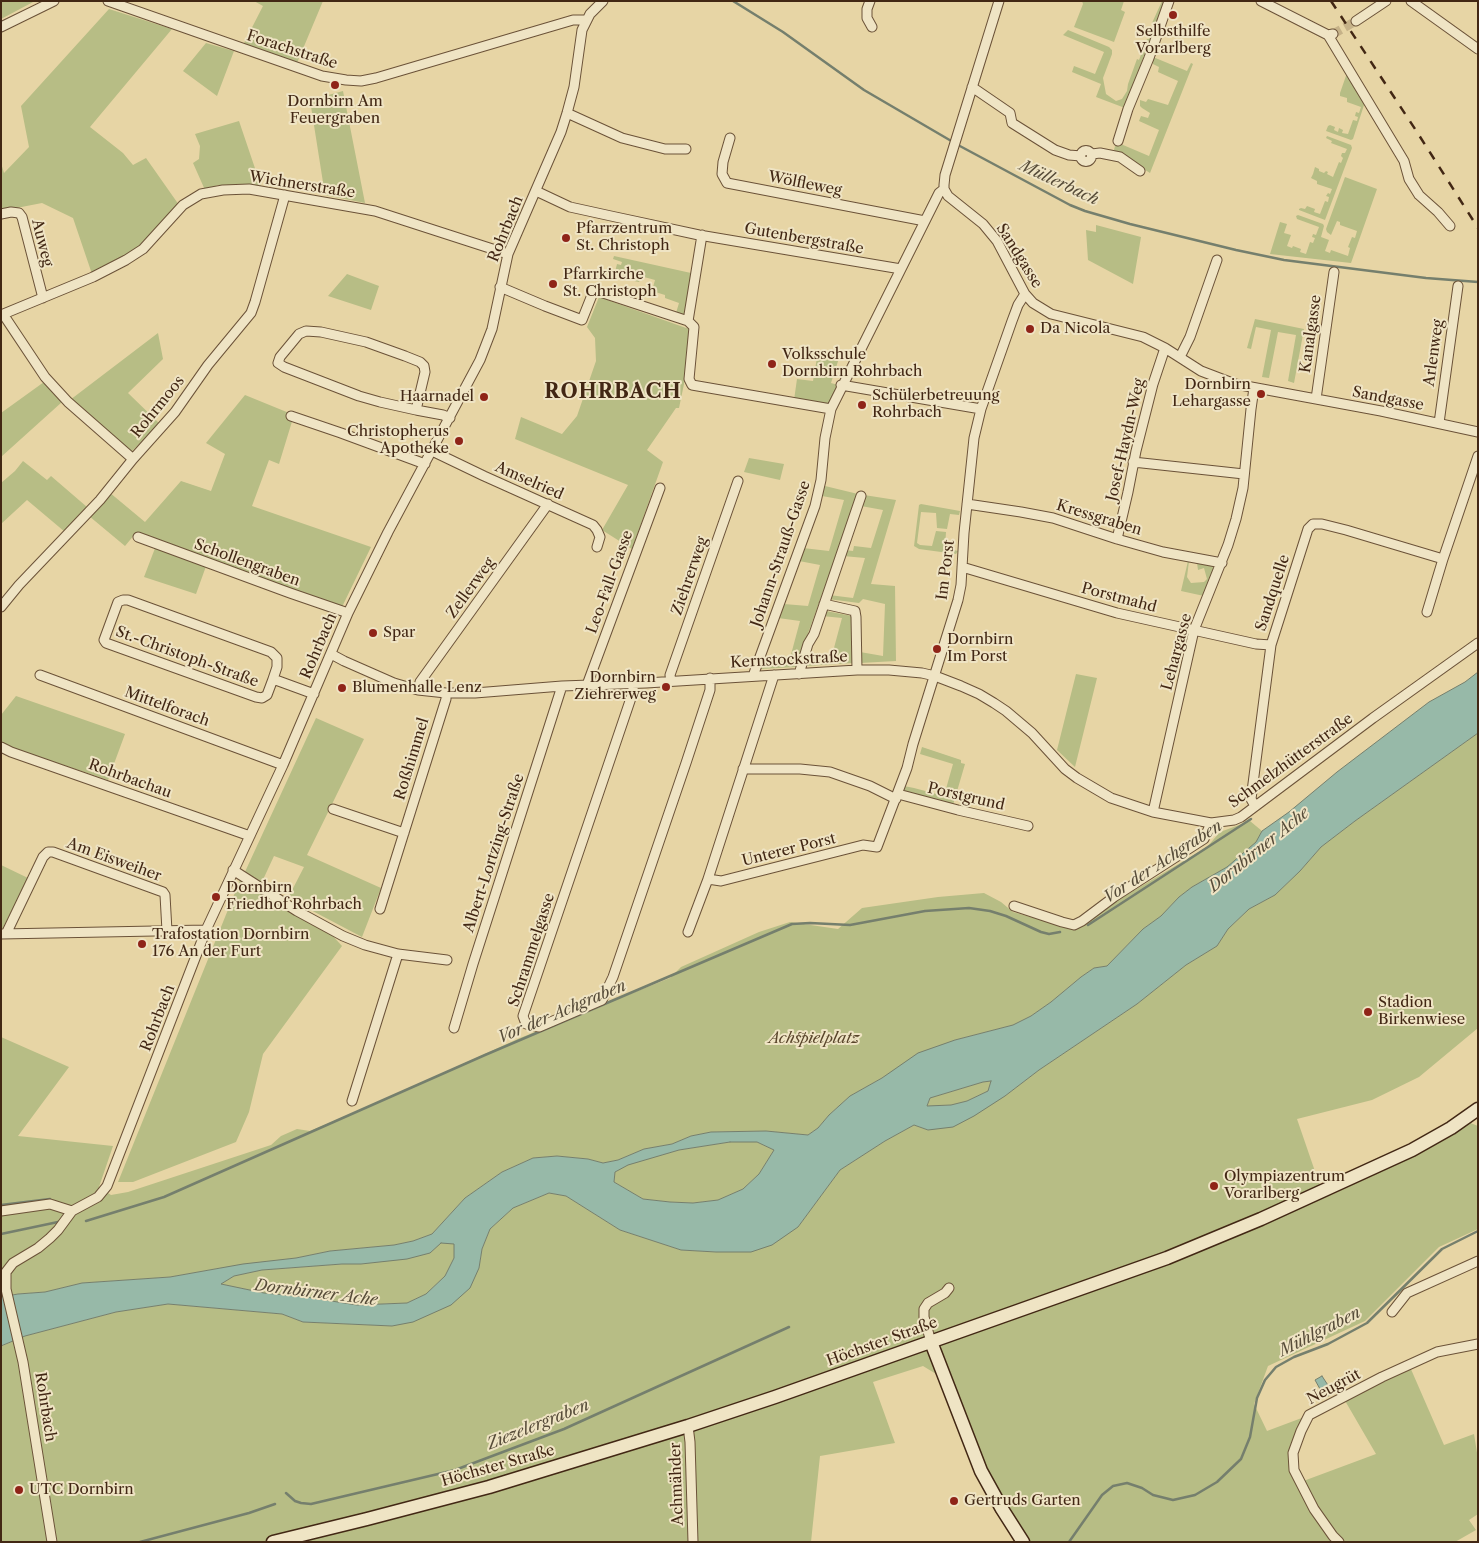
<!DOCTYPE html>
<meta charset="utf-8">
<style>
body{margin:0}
#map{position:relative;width:1479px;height:1543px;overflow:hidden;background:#e7d5a5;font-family:"Libre Caslon Text",serif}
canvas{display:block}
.frame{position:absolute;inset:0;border:2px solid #422714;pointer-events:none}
</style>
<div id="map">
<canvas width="1479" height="1543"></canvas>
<div class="frame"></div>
</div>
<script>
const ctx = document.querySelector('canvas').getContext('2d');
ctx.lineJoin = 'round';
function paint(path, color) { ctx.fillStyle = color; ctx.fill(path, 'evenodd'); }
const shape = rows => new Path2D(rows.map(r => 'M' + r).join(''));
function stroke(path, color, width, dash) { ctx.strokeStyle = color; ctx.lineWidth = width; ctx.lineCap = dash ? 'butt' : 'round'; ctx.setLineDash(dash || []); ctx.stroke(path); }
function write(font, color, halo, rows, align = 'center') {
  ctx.font = font + ' "Libre Caslon Text",serif'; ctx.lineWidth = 4; ctx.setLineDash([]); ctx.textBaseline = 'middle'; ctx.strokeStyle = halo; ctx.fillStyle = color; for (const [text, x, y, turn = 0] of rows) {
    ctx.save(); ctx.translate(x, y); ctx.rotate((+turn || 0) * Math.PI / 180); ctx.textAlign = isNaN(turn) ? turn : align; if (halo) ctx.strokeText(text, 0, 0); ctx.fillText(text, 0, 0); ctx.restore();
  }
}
const green = shape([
 [1,1,35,1,1,19],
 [254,1,323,1,297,63,243,45,263,6],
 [1082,1,1124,1,1121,10,1125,12,1114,42,1074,27,1083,4],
 [1162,1,1164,1,1125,108,1096,97,1101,84,1072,72,1074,66,1095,74,1104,52,1063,35,1068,30,1109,47,1112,50,1112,54,1103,78,1106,94,1116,101,1122,99,1127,91,1128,84,1137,59,1139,60,1147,39,1149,39,1155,25,1152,23],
 [109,9,172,29,90,127,123,153,133,165,146,158,179,205,136,249,92,274,73,218,42,203,1,211,1,163,4,173,29,147,21,106],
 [206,43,234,51,217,96,183,71],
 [1153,57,1187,71,1191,63,1193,64,1150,173,1114,150,1116,142,1149,156,1159,130,1139,121,1141,116,1148,118,1150,113,1142,108,1140,106,1140,100,1146,102,1148,99,1168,105,1178,81,1158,72,1159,67,1153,64],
 [1347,73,1365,102,1353,139,1351,140,1326,131,1328,126,1330,125,1335,127,1334,130,1338,132,1339,128,1343,130,1342,133,1348,134,1353,120,1357,121,1358,117,1355,116,1356,112,1359,113,1361,107,1347,102,1347,98,1340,96,1340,93],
 [343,91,365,203,325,195,310,100],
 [239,121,261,186,218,185,205,190,193,163,199,159,200,146,195,134],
 [1327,136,1351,145,1352,148,1325,220,1299,210,1299,209,1301,208,1305,209,1307,206,1315,209,1314,212,1320,214,1325,201,1328,202,1329,197,1326,196,1328,193,1330,194,1332,189,1317,184,1317,181,1311,178,1313,174,1315,167,1319,169,1319,171,1324,173,1326,171,1328,172,1327,174,1333,177,1339,162,1341,163,1343,158,1341,156,1342,153,1345,153,1347,149,1331,143,1332,141,1326,138],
 [1345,177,1377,189,1351,263,1270,254,1280,222,1287,224,1284,233,1291,235,1287,246,1292,248,1293,246,1301,249,1300,252,1306,254,1310,242,1313,243,1315,238,1312,237,1313,234,1316,235,1319,227,1297,219,1296,216,1298,215,1323,224,1324,226,1321,237,1329,240,1325,251,1330,253,1331,250,1348,256,1350,248,1348,247,1352,237,1355,238,1357,231,1340,225,1340,222,1337,221,1331,235,1327,232,1326,229],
 [1096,225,1141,237,1133,284,1088,260,1086,230,1096,232],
 [614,256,691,273,685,316,676,313,679,303,665,298,665,295,652,291,655,280,644,277,642,281,640,280,639,282,625,279,626,276,615,272,617,264,621,265,622,262,613,259],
 [347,274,379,286,371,310,328,296],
 [599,297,689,329,684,384,679,408,676,408,647,450,663,462,632,549,602,530,628,485,515,439,521,417,562,434,577,416,596,361,595,338,587,327],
 [1255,319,1304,329,1294,383,1288,381,1296,335,1278,332,1269,378,1262,377,1271,330,1256,327,1251,349,1247,348],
 [158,333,163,359,128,393,160,424,130,453,70,400],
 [818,352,840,355,831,383,838,385,828,406,794,400,797,379,813,381],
 [44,382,62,402,1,457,1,413],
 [245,395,294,415,279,464,269,460,252,506,371,547,342,607,209,558,196,594,144,577,157,543,135,534,125,546,89,516,109,492,145,522,181,481,211,491,225,454,206,443],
 [749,458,784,464,780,480,744,472],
 [23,461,47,480,51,476,87,507,65,532,27,500,1,524,1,483,15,471],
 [825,486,858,494,796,667,761,669,764,659,789,662,800,621,778,618,784,604,808,606,820,565,799,561,803,548,829,551,844,500,822,496],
 [864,495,896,500,871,584,895,586,896,661,860,663,860,652,883,656,885,604,863,599,859,603,828,599,829,595,853,598,865,558,843,556,845,550,853,551,854,546,871,548,883,510,861,506],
 [921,504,960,511,959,515,950,514,947,529,937,528,936,513,921,512,917,543,920,545,932,546,936,531,946,532,945,548,958,551,956,554,919,549,914,546,919,505],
 [1188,561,1189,561,1187,577,1191,583,1204,582,1207,579,1204,568,1198,570,1197,563,1211,565,1213,567,1214,569,1204,596,1181,591],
 [826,611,852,616,853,663,806,666,808,657,831,659,842,618,822,616],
 [1076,674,1097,678,1075,767,1057,750],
 [16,696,125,734,108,780,1,744,1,715],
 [316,718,364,739,307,855,381,888,362,937,288,898,304,867,274,856,261,884,244,874],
 [1478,733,1478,1028,1419,1077,1372,1100,1297,1119,1319,1183,1331,1195,1415,1156,1468,1122,1478,1126,1478,1229,1439,1247,1365,1321,1268,1366,1254,1404,1267,1431,1307,1416,1292,1453,1298,1483,1376,1454,1344,1399,1410,1367,1444,1445,1474,1434,1478,1459,1478,1514,1469,1520,1476,1530,1455,1542,1021,1542,941,1377,923,1366,873,1382,895,1443,820,1456,811,1542,1,1542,2,1346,25,1336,116,1312,168,1304,282,1314,303,1322,392,1326,479,1268,482,1249,490,1229,513,1208,549,1193,566,1196,620,1230,681,1250,716,1252,798,1227,840,1170,885,1141,914,1125,928,1130,1005,1096,1039,1070,1137,1004,1186,965,1217,946,1228,929,1249,909,1275,895,1300,871,1321,847,1355,821],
 [922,747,961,760,961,763,965,764,953,805,906,793,904,790,904,786,914,788,944,796,953,764,920,754],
 [1250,821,1262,831,1256,842,1227,867,1192,887,1179,897,1161,916,1143,929,1107,966,1094,968,1081,977,1051,1002,1031,1016,1013,1025,955,1040,882,1078,850,1096,829,1115,818,1128,808,1135,766,1131,711,1132,691,1136,672,1144,644,1149,618,1160,603,1163,588,1159,557,1156,533,1158,502,1172,465,1198,432,1234,413,1241,394,1245,330,1251,296,1258,215,1269,170,1277,82,1283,45,1292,18,1294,1,1297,1,1037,69,1067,18,1136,113,1146,99,1187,111,1195,128,1192,271,1145,281,1136,297,1129,310,1131,379,1102,520,1038,670,978,681,967,759,932,790,922,838,929,862,908,938,897,984,893,1001,902,1013,912,1076,930,1108,906,1207,847,1220,832],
 [1,865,28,878,3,928,1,928],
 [240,880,330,933,342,946,263,1054,249,1112,236,1142,133,1182,118,1182],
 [991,1081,988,1091,967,1101,951,1105,927,1107,930,1098,983,1082],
 [730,1142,757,1142,774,1150,759,1174,743,1189,718,1200,693,1203,670,1202,643,1199,614,1182,615,1172,628,1164,679,1150],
 [441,1242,454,1243,454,1258,445,1276,426,1294,407,1303,357,1305,306,1297,264,1293,220,1284,234,1276,262,1270,342,1264,361,1264,430,1253]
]);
const water = shape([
 [1478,672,1478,733,1355,821,1321,847,1300,871,1275,895,1249,909,1228,929,1217,946,1186,965,1137,1004,1039,1070,1005,1096,974,1116,953,1127,928,1130,914,1125,885,1141,840,1170,798,1227,772,1245,751,1252,716,1252,681,1250,620,1230,566,1196,549,1193,513,1208,490,1229,482,1249,479,1268,470,1288,451,1305,413,1322,392,1326,303,1322,282,1314,168,1304,116,1312,25,1336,1,1346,1,1297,18,1294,45,1292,82,1283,170,1277,243,1264,296,1258,330,1251,394,1245,413,1241,432,1234,465,1198,502,1172,533,1158,557,1156,588,1159,603,1163,618,1160,644,1149,672,1144,691,1136,711,1132,766,1131,808,1135,818,1128,829,1115,850,1096,882,1078,918,1053,955,1040,1013,1025,1031,1016,1051,1002,1081,977,1094,968,1107,966,1143,929,1161,916,1179,897,1192,887,1227,867,1256,842,1262,831,1289,812,1337,772,1429,702,1465,682,1478,672],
 [991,1081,988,1091,967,1101,951,1105,927,1106,930,1098,983,1082,991,1081],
 [730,1142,757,1142,774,1150,759,1174,743,1189,718,1200,693,1203,670,1202,643,1199,614,1182,615,1172,628,1165,679,1150,730,1142],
 [441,1243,454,1244,454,1258,445,1276,426,1294,407,1303,357,1305,306,1297,264,1293,221,1284,234,1276,262,1270,342,1264,361,1264,407,1259,430,1253,441,1243],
 [1322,1376,1333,1393,1325,1398,1315,1380,1322,1376]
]);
const stream = shape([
 [733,1,783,32,864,90,953,142],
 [958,145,1070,205,1085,211,1130,224,1236,250,1284,260,1426,278,1478,282],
 [1088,925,1251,819],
 [1,1205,50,1199],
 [86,1221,164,1197,485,1055,792,924,810,923,850,925,925,911,969,908,990,911,1006,916,1041,932,1049,934,1060,932],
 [1,1234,58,1222],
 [286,1493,295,1501,301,1503,311,1504,455,1470,564,1429,789,1327],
 [140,1542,249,1513,275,1504],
 [1069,1542,1102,1495,1113,1486,1127,1483,1142,1488,1153,1495,1173,1500,1195,1495,1217,1482,1241,1459,1250,1437,1257,1398,1265,1380,1276,1367,1294,1357,1328,1344,1367,1323,1442,1249,1478,1231]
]);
const streetTunnel = shape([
 [1333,34,1356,21]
]);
const street = shape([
 [108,1,322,76,346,80,361,81,376,78,573,20,586,20],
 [870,1,867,9,867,18,872,27],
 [999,1,945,175,944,185,944,189,948,196,983,224,997,241,1025,294,1033,303,1051,314,1143,337,1165,348,1201,371,1235,384,1381,411,1478,432],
 [1261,1,1328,35,1333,34],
 [1411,1,1478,49],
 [1356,21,1386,1],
 [1,27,54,1],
 [1328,35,1404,161,1409,179,1419,195,1438,212,1450,226],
 [972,87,1010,113,1012,123,1055,150,1069,155,1081,156],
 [567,113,622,138,665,149,686,149],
 [730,138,723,162,722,174,727,183,925,221],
 [1118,141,1128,109,1149,58,1169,1],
 '1080.5 156a5.5 5.5 0 1 1 11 0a5.5 5.5 0 1 1-11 0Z',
 [1092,154,1100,153,1120,157,1140,171],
 [536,191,570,207,611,216,699,235,901,269],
 [1,214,11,212,19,213,22,217,43,298],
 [500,287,545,306,582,320,594,290,688,321,694,327,689,379,692,385,831,409],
 [3,314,45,377,68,402,133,459],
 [1,315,93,277,126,260,143,249,183,205,201,194,223,190,249,189,375,211,508,254],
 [688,321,702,235],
 [1180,357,1190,337,1217,260],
 [841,385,981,409],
 [1316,399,1334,272],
 [416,410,425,372,424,366,420,362,405,356,366,342,321,332,306,331,299,334,280,357,278,363,284,367,359,396,380,402,416,410,443,415,450,418],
 [291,416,341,433,425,464],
 [1439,423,1458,286],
 [432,451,484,476,593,525,597,530,600,537,597,547],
 [1133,462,1244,474],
 [967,504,1021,512,1053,518,1117,539,1163,552,1222,563],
 [138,537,290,593,348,613],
 [1117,539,1128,492,1136,451,1153,384,1165,348],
 [962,567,1117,613,1256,644,1271,645],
 [824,604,855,611,856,617,857,670],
 [1,607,19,585,100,500,133,459,175,412,208,365,251,313,255,302,285,195],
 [1427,612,1443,559,1478,456],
 [331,654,344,661,394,683,418,690,446,693,475,693,562,686,646,683,857,670,889,670,922,673,935,676,961,686,979,694,994,703,1006,711,1032,733,1065,769,1077,778,1111,798,1153,812,1211,823,1234,820,1241,817,1373,718,1478,643],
 [799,674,808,644,814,634,861,496],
 [40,675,283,765],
 [753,676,815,506,821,480,825,438,831,409,939,193,944,189],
 [273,679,267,695,262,698,256,697,106,643,104,640,118,602,123,600,128,600,271,652,277,658,277,667,273,679,314,694],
 [671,681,670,675,738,481],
 [634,683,632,695,523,1016,526,1024,539,1027,602,1000,613,977,686,763,710,690,710,678],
 [587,685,660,488],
 [418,690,420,682,548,504],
 [1,747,11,752,250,836],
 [743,769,800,769,830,772,870,786,896,799],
 [898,794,958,810,1028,826],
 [1255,806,1251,799,1271,645,1308,529,1313,524,1322,524,1346,530,1443,559],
 [333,809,404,833],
 [1153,812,1194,630,1228,545,1236,519,1243,488,1251,409,1254,388],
 [233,870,297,911,343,936,365,945,398,954,447,960],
 [708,879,774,675],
 [1014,906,1062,922,1074,925,1082,921,1114,897,1204,839,1211,823],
 [380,909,446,699,446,693],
 [688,932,708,879,721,881,863,845,877,847,907,768,913,744,958,600,961,585,964,533,974,438,981,409,1012,321,1018,305,1025,294],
 [1,934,206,930],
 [6,934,43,857,48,852,53,852,163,892,165,895,167,931],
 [454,1028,473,964,562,686],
 [352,1101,398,954],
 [1,1211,50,1204,72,1211],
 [1392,1312,1407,1293,1478,1261],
 [931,1342,924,1317,924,1309,928,1303,945,1293,949,1288],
 [688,1426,690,1442,693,1542],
 [52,1542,23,1362,6,1289,6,1272,13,1263,38,1248,50,1238,58,1230,72,1211,98,1197,107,1186,206,930,283,765,348,613,388,532,480,360,492,329,508,254,561,132,567,113,574,87,582,30,590,14,603,1],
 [1339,1542,1333,1536,1314,1509,1294,1470,1293,1453,1301,1431,1309,1415,1382,1377,1437,1352,1478,1344]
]);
const secondary = shape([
 [931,1342,981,1471,1002,1509,1023,1542],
 [273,1542,367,1519,489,1487,688,1426,775,1397,1167,1258,1261,1219,1412,1150,1451,1128,1478,1109]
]);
const rail = shape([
 [1331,1,1417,132,1478,228]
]);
const markers = [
 [1173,15,5,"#8f2418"],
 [335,85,5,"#8f2418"],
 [566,238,5,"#8f2418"],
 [553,284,5,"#8f2418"],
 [1030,329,5,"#8f2418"],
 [772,364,5,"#8f2418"],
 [1261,394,5,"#8f2418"],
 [484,397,5,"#8f2418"],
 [862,405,5,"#8f2418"],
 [459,441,5,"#8f2418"],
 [373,633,5,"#8f2418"],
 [937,649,5,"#8f2418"],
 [666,687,5,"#8f2418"],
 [342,688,5,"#8f2418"],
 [216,897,5,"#8f2418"],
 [142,944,5,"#8f2418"],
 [1368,1012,5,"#8f2418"],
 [1214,1186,5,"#8f2418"],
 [19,1490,5,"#8f2418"],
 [954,1501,5,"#8f2418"]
];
const poiNames = [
 ["Selbsthilfe",1173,32,"center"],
 ["Vorarlberg",1173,49,"center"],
 ["Dornbirn Am",335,102,"center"],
 ["Feuergraben",335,119,"center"],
 ["Pfarrzentrum",576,229],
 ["St. Christoph",576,246],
 ["Pfarrkirche",563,275],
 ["St. Christoph",563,292],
 ["Da Nicola",1040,329],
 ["Volksschule",782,355],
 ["Dornbirn Rohrbach",782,372],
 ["Dornbirn",1251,385,"right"],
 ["Lehargasse",1251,402,"right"],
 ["Schülerbetreuung",872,396],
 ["Rohrbach",872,413],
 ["Haarnadel",474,397,"right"],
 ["Christopherus",449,432,"right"],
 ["Apotheke",449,449,"right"],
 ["Spar",383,633],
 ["Dornbirn",947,640],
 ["Im Porst",947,657],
 ["Dornbirn",656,678,"right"],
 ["Ziehrerweg",656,695,"right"],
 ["Blumenhalle Lenz",352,688],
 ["Dornbirn",226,888],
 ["Friedhof Rohrbach",226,905],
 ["Trafostation Dornbirn",152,935],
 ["176 An der Furt",152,952],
 ["Stadion",1378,1003],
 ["Birkenwiese",1378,1020],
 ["Olympiazentrum",1224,1177],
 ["Vorarlberg",1224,1194],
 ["UTC Dornbirn",29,1490],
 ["Gertruds Garten",964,1501]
];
const streetNames = [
 ["Forachstraße",292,50,18],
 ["Wölfleweg",805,184,11],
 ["Wichnerstraße",302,185,9],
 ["Rohrbach",506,229,-68],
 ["Gutenbergstraße",804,239,10],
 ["Auweg",42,243,76],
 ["Sandgasse",1019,256,58],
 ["Kanalgasse",1311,334,-82],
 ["Arlenweg",1434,353,-82],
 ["Sandgasse",1388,399,11],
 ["Rohrmoos",158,407,-51],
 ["Josef-Haydn-Weg",1126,440,-77],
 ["Amselried",529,481,24],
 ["Kressgraben",1099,518,17],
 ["Johann-Strauß-Gasse",781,554,-71],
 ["Schollengraben",247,563,20],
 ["Im Porst",946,570,-83],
 ["Ziehrerweg",690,576,-71],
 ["Leo-Fall-Gasse",610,582,-70],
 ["Zellerweg",471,588,-54],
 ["Sandquelle",1273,593,-72],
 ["Porstmahd",1119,598,15],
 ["Rohrbach",319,646,-67],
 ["Lehargasse",1177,652,-75],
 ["St.-Christoph-Straße",187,657,20],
 ["Kernstockstraße",789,660,-3],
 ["Mittelforach",167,707,20],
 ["Roßhimmel",412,759,-73],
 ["Schmelzhütterstraße",1291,761,-36],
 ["Rohrbachau",130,779,20],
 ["Porstgrund",966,797,13],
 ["Unterer Porst",789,850,-14],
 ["Albert-Lortzing-Straße",494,853,-72],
 ["Am Eisweiher",114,860,20],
 ["Schrammelgasse",532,950,-72],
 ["Rohrbach",158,1018,-69],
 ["Höchster Straße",882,1342,-20],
 ["Neugrüt",1334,1387,-28],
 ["Rohrbach",45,1407,81],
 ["Höchster Straße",498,1466,-16],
 ["Achmähder",677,1484,-92]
];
const parkNames = [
 ["Achspielplatz",814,1039]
];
const waterNames = [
 ["Müllerbach",1059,183,25],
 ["Dornbirner Ache",1259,850,-39],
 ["Vor der Achgraben",1163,862,-33],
 ["Vor der Achgraben",562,1012,-23],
 ["Dornbirner Ache",316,1293,7],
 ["Mühlgraben",1320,1332,-27],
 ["Ziezelergraben",538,1425,-22]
];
const districtNames = [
 ["ROHRBACH",613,392]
];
paint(green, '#b7bd85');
paint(water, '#97b9a8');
stroke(water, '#757f6d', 1);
stroke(stream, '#757f6d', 2.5);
stroke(streetTunnel, '#c6b288', 9, [9, 4.5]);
stroke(street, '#6b5238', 11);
stroke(secondary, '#422714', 15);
stroke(street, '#efe4c4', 9);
stroke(secondary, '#efe4c4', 12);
stroke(rail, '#422714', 2.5, [9, 9]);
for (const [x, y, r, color] of markers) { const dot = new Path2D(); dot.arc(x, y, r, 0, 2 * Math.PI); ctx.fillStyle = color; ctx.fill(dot); stroke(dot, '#efe4c4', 2); }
write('15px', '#422714', '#efe4c4', poiNames, 'left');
write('15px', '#422714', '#efe4c4', streetNames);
write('italic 15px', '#59452b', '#efe4c4', parkNames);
write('italic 16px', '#574c39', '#efe4c4', waterNames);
ctx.letterSpacing = '1px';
write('bold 20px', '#422714', '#efe4c4', districtNames);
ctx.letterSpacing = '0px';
</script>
